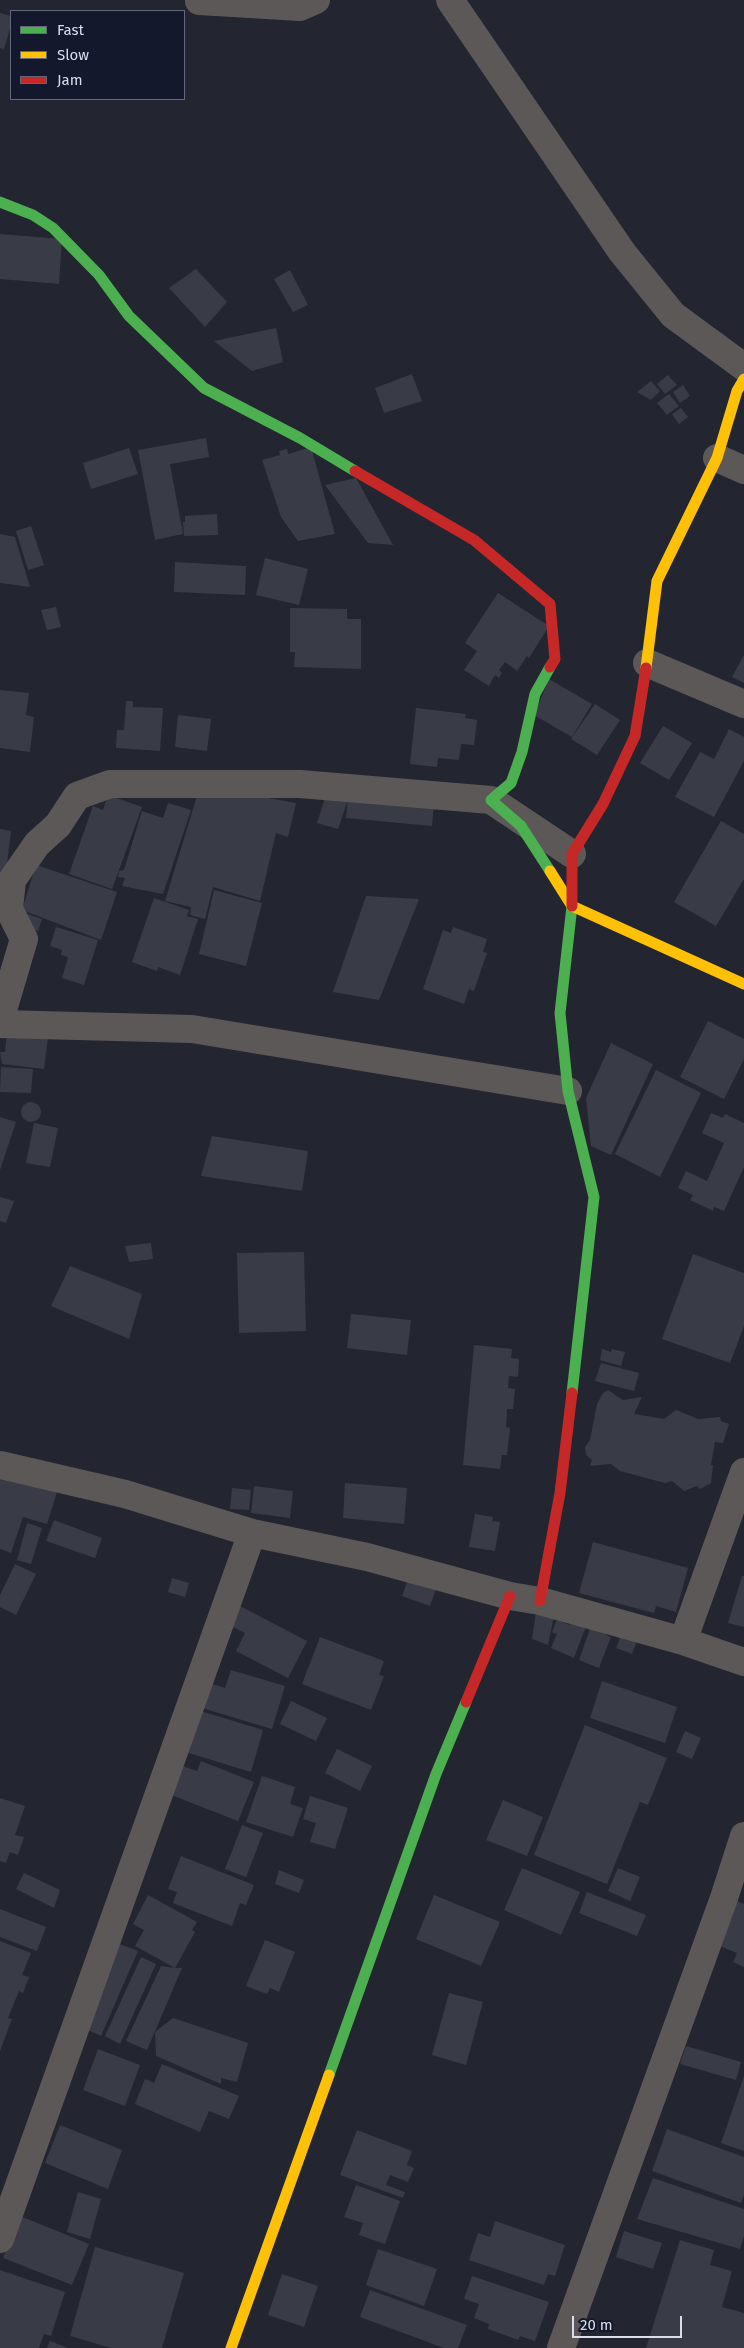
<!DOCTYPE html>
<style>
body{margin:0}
#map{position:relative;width:744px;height:2348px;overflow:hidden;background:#232630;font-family:"Fira Sans",sans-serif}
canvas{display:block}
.legend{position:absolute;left:10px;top:10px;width:175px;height:90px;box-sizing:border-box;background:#14182c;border:1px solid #636779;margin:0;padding:6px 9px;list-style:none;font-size:15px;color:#dadeec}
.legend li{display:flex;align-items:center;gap:10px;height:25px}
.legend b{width:25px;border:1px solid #636779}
.scale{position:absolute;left:572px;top:2316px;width:110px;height:22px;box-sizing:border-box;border:2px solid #dadeec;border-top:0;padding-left:6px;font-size:15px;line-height:18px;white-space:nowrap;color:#dadeec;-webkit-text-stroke:4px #14182c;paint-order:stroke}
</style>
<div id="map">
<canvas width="744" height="2348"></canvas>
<ul class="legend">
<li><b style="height:6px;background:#4caf50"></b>Fast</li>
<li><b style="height:6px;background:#ffc107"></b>Slow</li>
<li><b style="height:6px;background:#c62828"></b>Jam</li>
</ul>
<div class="scale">20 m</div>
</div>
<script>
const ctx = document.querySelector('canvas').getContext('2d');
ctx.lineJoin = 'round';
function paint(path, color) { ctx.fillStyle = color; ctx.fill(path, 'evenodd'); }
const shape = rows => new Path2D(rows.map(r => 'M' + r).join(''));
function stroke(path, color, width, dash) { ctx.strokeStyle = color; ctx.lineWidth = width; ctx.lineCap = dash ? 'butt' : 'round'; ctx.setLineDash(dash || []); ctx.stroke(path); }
const building = shape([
 [0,13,11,16,11,25,4,49,0,48],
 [0,234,62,239,59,284,0,279],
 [196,269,227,302,205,327,169,288],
 [290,270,308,305,293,312,274,279],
 [276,328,283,362,252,371,214,341],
 [412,374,422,401,384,413,375,388],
 [668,375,677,385,665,394,657,384],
 [651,381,660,391,651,400,637,392],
 [683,385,690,396,680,403,673,392],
 [669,394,679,406,667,415,657,403],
 [681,408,688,417,679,424,672,414],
 [206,438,209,457,170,464,183,534,155,540,138,450],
 [311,447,335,534,298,541,281,517,262,460,280,455,279,451,287,449,288,454],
 [129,448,138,474,91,489,83,463],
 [356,478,393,545,368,543,325,485],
 [217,514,218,535,184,536,183,522,185,522,185,516],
 [31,526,44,565,28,570,16,531],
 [0,534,15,537,30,587,0,583],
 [265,558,308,569,299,605,256,595],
 [175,562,246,566,245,595,174,592],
 [498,593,549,626,529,658,527,656,517,671,505,662,499,670,502,673,499,678,495,675,489,686,464,670,477,651,465,643],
 [56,607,61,627,47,630,41,610],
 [290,608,347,609,347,619,361,619,361,669,294,667,295,652,290,652],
 [744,655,744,683,732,677],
 [549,679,592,704,572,737,534,715],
 [0,690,29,693,26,715,34,717,30,752,0,748],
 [126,701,133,701,133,707,163,708,160,751,116,748,117,730,124,730],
 [595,704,620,720,597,755,571,739],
 [416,708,466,714,465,718,477,720,474,745,461,744,459,760,438,758,437,767,410,764],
 [178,715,211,719,207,751,175,747],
 [663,726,692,743,669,780,640,763],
 [729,729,744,737,744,761,714,817,675,797,700,752,714,759],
 [200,786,296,803,288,837,276,833,260,901,213,887,205,919,190,915,191,907,165,901],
 [327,792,348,799,338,829,317,823],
 [108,795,142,807,112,889,69,874,93,806,103,810],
 [348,797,434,805,432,826,346,818],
 [168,803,191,810,163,894,122,886,125,878,118,877,119,871,124,870,142,811,163,818],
 [721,821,744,834,744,879,716,926,674,902],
 [0,829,11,831,5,880,0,879],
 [36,865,117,892,101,940,22,910],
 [214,890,262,903,246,966,199,954],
 [366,896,419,899,379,1000,333,992],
 [154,898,189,910,187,916,198,919,180,975,158,967,157,971,132,962],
 [22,912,42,919,38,931,19,924],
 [56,927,98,940,84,985,62,978,68,957,61,955,62,950,50,946],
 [453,927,487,939,483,952,487,953,474,991,469,989,464,1004,423,989,443,930,451,933],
 [708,1021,744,1039,744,1059,724,1099,680,1077],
 [7,1033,48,1038,44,1069,2,1064,0,1052,5,1052],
 [611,1043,653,1064,611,1155,591,1146,586,1098],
 [1,1067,33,1069,31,1093,0,1092],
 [656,1070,701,1093,660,1177,615,1154],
 '21 1112a10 10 0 1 1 20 0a10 10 0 1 1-20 0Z',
 [711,1113,723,1118,725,1114,744,1123,744,1167,724,1211,714,1207,713,1211,690,1200,693,1195,678,1188,686,1171,707,1181,724,1143,702,1133],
 [0,1117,16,1122,0,1170],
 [34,1123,58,1128,50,1167,26,1163],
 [212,1136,308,1151,302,1191,201,1176],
 [0,1197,14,1201,6,1223,0,1221],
 [151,1243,153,1259,129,1262,125,1246],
 [304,1252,306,1331,239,1333,237,1253],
 [693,1254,744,1273,744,1326,730,1363,662,1339],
 [70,1266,142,1294,129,1339,51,1306],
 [351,1314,411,1320,407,1355,347,1348],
 [474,1345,512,1349,511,1358,519,1359,518,1377,509,1376,508,1388,515,1389,513,1409,507,1409,506,1427,510,1428,507,1455,502,1455,500,1469,463,1465],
 [602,1349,611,1352,612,1349,625,1352,621,1366,600,1360],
 [601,1363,639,1373,634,1391,595,1381],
 [608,1390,623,1400,642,1397,634,1414,664,1419,676,1410,698,1419,720,1417,721,1421,729,1424,723,1443,715,1442,711,1465,713,1465,711,1483,700,1489,697,1486,684,1491,672,1481,665,1483,620,1471,611,1464,590,1466,592,1460,586,1455,585,1447,590,1440,597,1404,603,1393],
 [0,1472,58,1489,47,1524,23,1517,11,1553,0,1549],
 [345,1483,407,1488,404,1524,343,1518],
 [254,1486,293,1491,290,1518,251,1513],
 [232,1488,251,1490,249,1510,230,1509],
 [475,1514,493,1517,492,1521,500,1522,495,1551,469,1547],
 [54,1520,102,1538,95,1558,46,1541],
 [27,1523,42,1528,31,1564,17,1560],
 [593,1542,688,1568,676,1612,656,1606,654,1613,579,1593],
 [15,1564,36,1574,16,1615,0,1607,0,1595],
 [410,1573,438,1583,430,1606,402,1596],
 [742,1576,744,1576,744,1627,728,1623],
 [172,1578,189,1583,185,1597,168,1592],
 [238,1605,307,1641,288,1678,236,1651,245,1633,229,1625],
 [536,1612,554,1616,548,1645,532,1639],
 [573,1618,587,1624,574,1658,551,1648,557,1634,552,1632,557,1620,570,1625],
 [592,1623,609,1629,606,1635,611,1637,599,1668,579,1660],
 [621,1635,637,1641,632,1654,616,1648],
 [320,1637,384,1661,379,1675,384,1676,371,1710,302,1684],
 [231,1670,285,1686,272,1729,202,1708,209,1683,225,1688],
 [602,1681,677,1707,665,1743,590,1718],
 [291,1701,327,1718,316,1741,280,1724],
 [194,1709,263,1730,251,1772,182,1751],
 [585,1725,667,1758,648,1805,640,1802,607,1884,534,1855],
 [685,1731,701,1738,692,1759,676,1752],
 [337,1749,372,1766,360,1791,325,1773],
 [201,1761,254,1782,238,1821,166,1793,177,1764,197,1771],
 [262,1776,295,1787,290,1804,303,1808,293,1837,246,1822],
 [310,1796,348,1808,335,1849,310,1842,316,1823,303,1819],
 [0,1798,25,1806,15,1835,24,1837,18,1855,10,1852,6,1863,0,1861],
 [503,1800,543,1817,527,1856,486,1840],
 [242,1825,263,1833,246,1877,225,1869],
 [181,1856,254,1885,246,1905,240,1903,232,1926,173,1903,177,1892,168,1889],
 [522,1868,580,1892,561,1935,504,1910],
 [618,1868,640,1877,630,1901,608,1891],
 [279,1870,304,1880,299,1893,275,1884],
 [24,1873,60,1890,54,1908,16,1889],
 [587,1892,646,1915,637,1936,579,1913],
 [148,1895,197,1922,192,1930,195,1932,175,1968,182,1968,147,2050,126,2041,161,1966,175,1968,135,1946,144,1930,133,1924],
 [434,1895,500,1922,481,1966,416,1939],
 [737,1901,744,1904,744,1967,733,1962,737,1953,717,1945],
 [0,1909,46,1927,37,1951,0,1937],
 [265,1940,295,1952,279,1992,270,1988,267,1994,246,1986],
 [0,1941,31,1953,22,1975,29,1977,23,1993,19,1991,8,2018,12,2019,0,2051],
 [120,1944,138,1951,101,2036,84,2028],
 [141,1957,156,1964,120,2044,105,2036],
 [449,1993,483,2002,466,2065,432,2055],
 [173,2018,248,2043,237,2082,221,2078,221,2084,156,2056,155,2032],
 [686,2046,741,2062,736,2080,680,2064],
 [98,2049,140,2065,125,2106,83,2090],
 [162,2064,239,2096,229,2119,209,2111,200,2132,135,2104,145,2079,154,2083],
 [744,2076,744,2151,721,2143],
 [60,2125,122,2150,108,2189,45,2163],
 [667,2129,744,2157,744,2195,741,2203,652,2171],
 [357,2130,412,2151,407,2165,414,2168,408,2182,390,2175,386,2185,405,2192,403,2198,340,2175],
 [653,2178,744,2209,744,2236,740,2249,637,2219],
 [356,2185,400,2201,385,2244,359,2235,363,2223,344,2217],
 [78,2192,101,2199,90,2239,67,2232],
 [20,2216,89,2244,72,2285,3,2258],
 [495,2221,565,2245,555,2276,548,2274,544,2285,469,2260,478,2233,490,2237],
 [624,2231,662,2243,653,2269,616,2257],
 [680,2240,714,2250,710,2265,732,2271,722,2307,744,2313,744,2348,646,2348],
 [95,2247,184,2273,162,2348,111,2348,70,2336],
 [378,2249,437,2269,424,2306,366,2285],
 [0,2270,65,2292,51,2336,44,2334,39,2348,0,2348],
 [282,2274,318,2286,304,2327,268,2315],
 [472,2276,549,2302,535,2341,520,2336,518,2340,488,2329,489,2324,474,2318,479,2304,464,2299],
 [370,2290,467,2325,458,2348,444,2348,360,2317],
 [50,2341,68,2348,47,2348]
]);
const street = shape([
 [450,0,622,252,673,315,744,367],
 [199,1,300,7,316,0],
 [717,458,744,470],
 [647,663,744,704],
 [0,1020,24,939,9,909,12,880,37,844,58,825,77,796,110,784,300,784,491,800,572,854],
 [0,1024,192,1029,568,1091],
 [0,1465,125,1494,252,1533,367,1557,510,1596,540,1601,683,1641,744,1662],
 [683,1641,744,1472],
 [0,2239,252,1533],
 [561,2348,724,1898,744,1836]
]);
const fast = shape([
 [0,202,33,215,53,228,99,275,129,316,204,388,300,438,355,471],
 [550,871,521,826,491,800,511,783,522,752,535,694,550,667],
 [572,1393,594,1197,568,1091,560,1013,572,906],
 [329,2075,436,1774,466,1702]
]);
const slow = shape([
 [646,668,657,581,717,458,737,391,744,379],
 [550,871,572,906,744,984],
 [231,2348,329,2075]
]);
const jam = shape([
 [355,471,474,540,550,604,555,659,550,667],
 [572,906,572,854,603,804,635,736,646,668],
 [540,1601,560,1493,572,1393],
 [466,1702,510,1596]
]);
paint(building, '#393c46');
stroke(street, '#5d5858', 28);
stroke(fast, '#4caf50', 11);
stroke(slow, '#ffc107', 11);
stroke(jam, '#c62828', 11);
</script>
